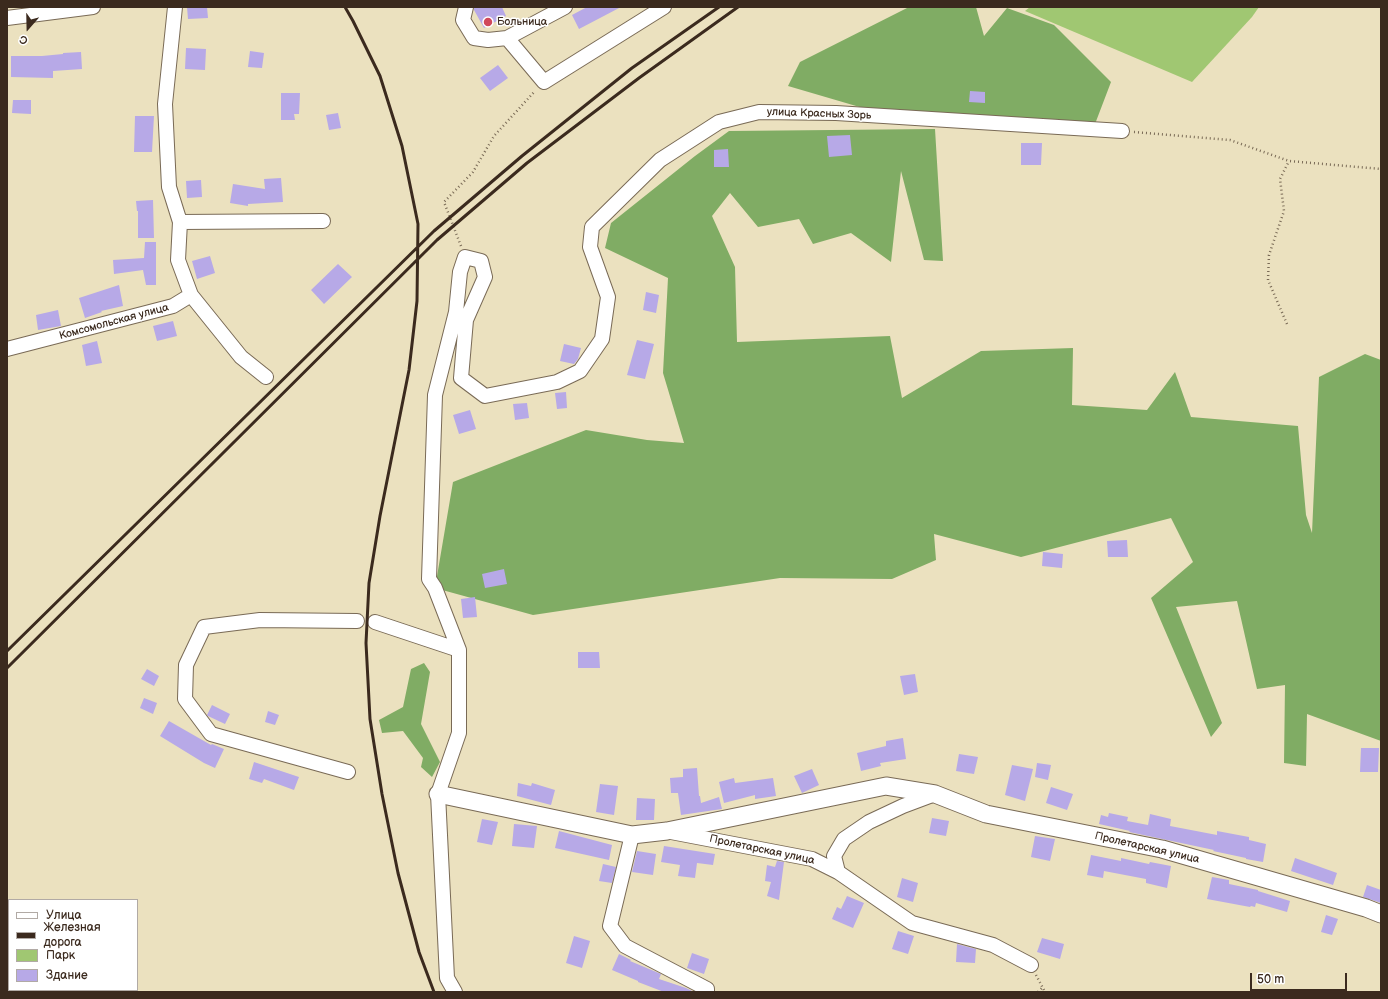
<!DOCTYPE html>
<meta charset="utf-8">
<style>
body{margin:0}
#map{position:relative;width:1388px;height:999px;overflow:hidden;background:#ebe1bf;font-family:"Balsamiq Sans",sans-serif}
canvas{display:block}
.frame{position:absolute;inset:0;border:8px solid #3b2a1e;pointer-events:none}
.legend{position:absolute;left:8px;top:899px;width:130px;height:92px;box-sizing:border-box;background:#fff;border:1px solid #b1aaa5;margin:0;padding:5px 7px;list-style:none;font-size:12px;color:#3b2a1e}
.legend li{display:flex;align-items:center;gap:8px;height:20px}
.legend b{width:20px;border:1px solid #b1aaa5}
.north{position:absolute;left:8px;top:8px;width:40px;height:40px;-webkit-text-stroke:3px #fff;paint-order:stroke;rotate:200deg;font-size:11px;font-weight:700;line-height:16px;text-align:center;color:#3b2a1e}
.north::after{content:'';display:block;margin:auto;width:14px;height:18px;background:#3b2a1e;clip-path:polygon(50% 0,100% 100%,50% 72%,0 100%)}
.scale{position:absolute;left:1250px;top:973px;width:97px;height:18px;box-sizing:border-box;border:2px solid #3b2a1e;border-top:0;padding-left:5px;font-size:12px;line-height:14px;white-space:nowrap;color:#3b2a1e;-webkit-text-stroke:3px #fff;paint-order:stroke}
</style>
<div id="map">
<canvas width="1388" height="999"></canvas>
<div class="frame"></div>
<ul class="legend">
<li><b style="height:5px;background:#fff"></b>Улица</li>
<li><b style="height:5px;background:#3b2a1e"></b>Железная дорога</li>
<li><b style="height:11px;background:#a0c772"></b>Парк</li>
<li><b style="height:11px;background:#b7a9e7"></b>Здание</li>
</ul>
<div class="north">С</div>
<div class="scale">50 m</div>
</div>
<script>
const ctx = document.querySelector('canvas').getContext('2d');
ctx.lineJoin = 'round';
function paint(path, color) { ctx.fillStyle = color; ctx.fill(path, 'evenodd'); }
const shape = rows => new Path2D(rows.map(r => 'M' + r).join(''));
function stroke(path, color, width, dash) { ctx.strokeStyle = color; ctx.lineWidth = width; ctx.lineCap = dash ? 'butt' : 'round'; ctx.setLineDash(dash || []); ctx.stroke(path); }
function write(font, color, halo, rows, align = 'center') {
  ctx.font = font + ' "Balsamiq Sans",sans-serif'; ctx.lineWidth = 3; ctx.setLineDash([]); ctx.textBaseline = 'middle'; ctx.strokeStyle = halo; ctx.fillStyle = color; for (const [text, x, y, turn = 0] of rows) {
    ctx.save(); ctx.translate(x, y); ctx.rotate((+turn || 0) * Math.PI / 180); ctx.textAlign = isNaN(turn) ? turn : align; if (halo) ctx.strokeText(text, 0, 0); ctx.fillText(text, 0, 0); ctx.restore();
  }
}
const green = shape([
 [1030,7,1259,7,1252,17,1192,82,1025,11]
]);
const forest = shape([
 [909,7,976,7,984,36,1007,8,1054,25,1111,82,1095,124,863,108,788,86,800,62],
 [935,129,943,261,924,260,901,171,891,262,851,233,813,244,799,219,758,227,730,193,712,216,735,267,737,342,890,336,902,398,981,351,1073,348,1072,405,1147,410,1175,372,1191,417,1298,426,1306,515,1312,533,1319,377,1365,354,1381,360,1381,741,1307,714,1306,766,1284,763,1285,685,1257,689,1237,601,1176,607,1222,723,1211,737,1151,598,1193,562,1171,518,1021,557,934,534,936,560,892,579,780,578,533,615,435,588,453,482,586,430,647,440,684,443,663,373,668,278,605,248,611,223,695,156,729,131],
 [424,663,430,672,421,724,440,762,432,777,421,767,423,758,403,731,382,733,379,720,403,707,411,669]
]);
const building = shape([
 [187,7,207,7,208,18,188,19],
 [474,7,502,7,506,16,484,28,474,10],
 [587,7,621,7,579,29,572,15],
 [186,48,206,49,205,70,185,69],
 [250,51,264,53,262,68,248,67],
 [81,52,82,69,53,71,53,78,11,77,11,56,42,56,63,54,63,53],
 [498,65,508,78,490,91,480,78],
 [970,91,985,92,985,103,969,102],
 [281,93,300,93,299,114,294,114,295,120,281,120],
 [13,100,31,100,31,114,12,113],
 [338,113,341,128,329,130,326,115],
 [135,116,154,116,152,152,134,152],
 [850,135,852,155,829,157,827,136],
 [1021,143,1042,143,1041,165,1021,165],
 [728,149,729,167,714,167,714,150],
 [281,178,283,202,248,204,248,206,230,203,233,184,265,189,264,179],
 [201,180,202,197,187,198,186,181],
 [153,200,154,238,138,238,138,211,137,211,136,201],
 [145,242,156,242,156,285,146,285,143,270,114,274,113,260,144,258],
 [210,256,215,273,197,279,192,261],
 [338,264,352,277,324,304,311,290],
 [119,285,123,306,101,311,102,312,85,318,79,298],
 [646,292,659,295,656,313,643,310],
 [58,310,61,326,38,330,36,315],
 [173,321,177,336,157,341,153,326],
 [637,340,654,344,645,379,627,375],
 [97,341,102,363,86,366,82,345],
 [564,344,581,348,578,359,574,364,560,361],
 [566,392,567,408,557,409,555,393],
 [527,403,529,418,515,420,513,404],
 [470,410,476,429,459,434,453,415],
 [1127,540,1128,557,1108,557,1107,541],
 [1043,552,1063,554,1062,568,1042,566],
 [504,569,507,584,485,588,482,574],
 [475,597,477,617,463,618,461,599],
 [578,652,599,652,600,668,578,668],
 [147,669,159,676,154,686,141,679],
 [915,674,918,692,904,695,900,676],
 [144,698,157,703,153,714,140,708],
 [212,705,230,714,225,724,208,716,207,715],
 [268,711,279,715,275,725,265,722],
 [169,721,211,745,212,744,224,749,215,768,204,763,160,736],
 [903,738,906,759,880,763,881,766,861,771,857,753,886,746,886,741],
 [1361,748,1379,748,1378,772,1360,772],
 [959,754,978,757,974,774,956,771],
 [254,762,299,777,294,790,264,779,262,783,249,779],
 [1037,763,1051,765,1048,780,1035,777],
 [1012,765,1033,769,1025,801,1005,795],
 [697,768,699,796,700,796,701,803,719,797,722,809,681,815,678,793,671,793,670,778,683,777,683,769],
 [812,769,819,785,802,793,794,776],
 [734,778,735,783,773,778,776,796,755,799,755,795,724,803,719,782],
 [518,783,531,786,532,783,555,790,551,805,517,796],
 [600,784,618,786,614,815,596,812],
 [1051,787,1073,794,1067,810,1046,803],
 [637,798,655,799,654,820,636,820],
 [1109,813,1128,817,1127,821,1148,825,1150,814,1171,819,1170,826,1217,835,1217,831,1249,837,1249,840,1266,844,1263,862,1246,859,1246,858,1213,851,1214,850,1129,832,1130,831,1099,824,1101,815,1108,817],
 [932,818,949,821,946,836,929,833],
 [482,819,498,822,492,845,477,842],
 [514,824,537,826,534,848,512,846],
 [559,831,612,845,609,860,555,848],
 [1035,836,1055,839,1050,861,1031,857],
 [664,846,715,854,713,865,697,863,695,878,678,876,680,865,661,862],
 [637,851,656,854,653,875,632,872],
 [1091,855,1121,861,1121,858,1149,864,1150,862,1171,866,1167,888,1146,883,1146,879,1104,871,1103,878,1087,875],
 [1295,858,1337,873,1333,885,1291,871],
 [777,861,784,862,779,900,767,896,771,882,765,881,767,865,775,867],
 [603,864,616,867,612,883,599,881],
 [1212,877,1229,880,1229,884,1258,890,1258,891,1290,901,1287,912,1256,903,1255,907,1251,906,1250,907,1207,899],
 [902,878,918,883,913,902,897,897],
 [1367,885,1381,890,1381,903,1363,897],
 [847,896,864,903,853,928,832,919,837,907,841,909],
 [1326,915,1338,919,1332,935,1321,932],
 [898,931,914,936,908,954,892,949],
 [574,936,590,941,582,968,566,963],
 [1042,938,1064,944,1060,959,1037,952],
 [957,944,976,949,975,963,956,962],
 [692,953,709,959,704,974,687,968],
 [619,954,631,960,630,961,661,974,659,979,686,988,692,991,692,992,664,992,638,982,638,981,612,970]
]);
const path = shape([
 [1134,132,1230,140,1289,161,1381,169],
 [461,246,444,202,473,172,494,136,535,91],
 [1287,324,1268,280,1269,255,1284,211,1280,179,1289,161],
 [1036,975,1045,992],
 [1038,992,1043,987]
]);
const minor = shape([
 [466,7,463,20,474,38,488,40,507,38,565,7],
 [7,18,93,7],
 [507,38,544,82,664,7],
 [180,222,323,221],
 [191,295,241,357,266,377],
 [7,349,173,306,191,295,178,260,180,222,169,187,165,104,175,7],
 [375,622,459,650],
 [348,772,211,734,185,699,186,665,204,627,260,620,357,621],
 [671,832,812,859,838,872,912,923,993,945,1031,965],
 [632,835,610,926,625,946,707,989,707,992],
 [838,872,834,856,844,839,869,822,903,806,935,794],
 [455,992,447,978,438,794,459,733,459,650,435,588,429,579,435,395,456,312,460,272,465,257,481,261,485,277,466,320,461,378,485,396,557,382,580,371,602,339,608,297,590,247,592,227,660,160,719,122,759,112,836,113,1122,131]
]);
const tertiary = shape([
 [438,794,632,835,667,831,886,786,935,794,986,814,1162,849,1366,908,1381,914]
]);
const rail = shape([
 [345,7,353,21,380,76,402,146,418,224,417,301,409,370,380,516,369,583,366,643,370,719,382,794,398,873,419,952,434,992],
 [7,651,434,231,522,156,632,68,719,7],
 [7,668,437,240,527,163,639,78,738,7]
]);
const markers = [
 [488,22,5,"#d1495b"]
];
const poiNames = [
 ["Больница",497,22]
];
const streetNames = [
 ["улица Красных Зорь",819,114,2],
 ["Комсомольская улица",114,322,-15],
 ["Пролетарская улица",1147,848,13],
 ["Пролетарская улица",762,850,12]
];
paint(green, '#a0c772');
paint(forest, '#80ac64');
paint(building, '#b7a9e7');
stroke(minor, '#796a56', 16);
stroke(tertiary, '#796a56', 19);
stroke(path, '#796a56', 2.5, [1, 3]);
stroke(minor, '#fff', 14);
stroke(tertiary, '#fff', 17);
stroke(rail, '#3b2a1e', 3);
for (const [x, y, r, color] of markers) { const dot = new Path2D(); dot.arc(x, y, r, 0, 2 * Math.PI); ctx.fillStyle = color; ctx.fill(dot); stroke(dot, '#fff', 1.5); }
write('11px', '#3b2a1e', '#fff', poiNames, 'left');
write('11px', '#3b2a1e', '#fff', streetNames);
</script>
